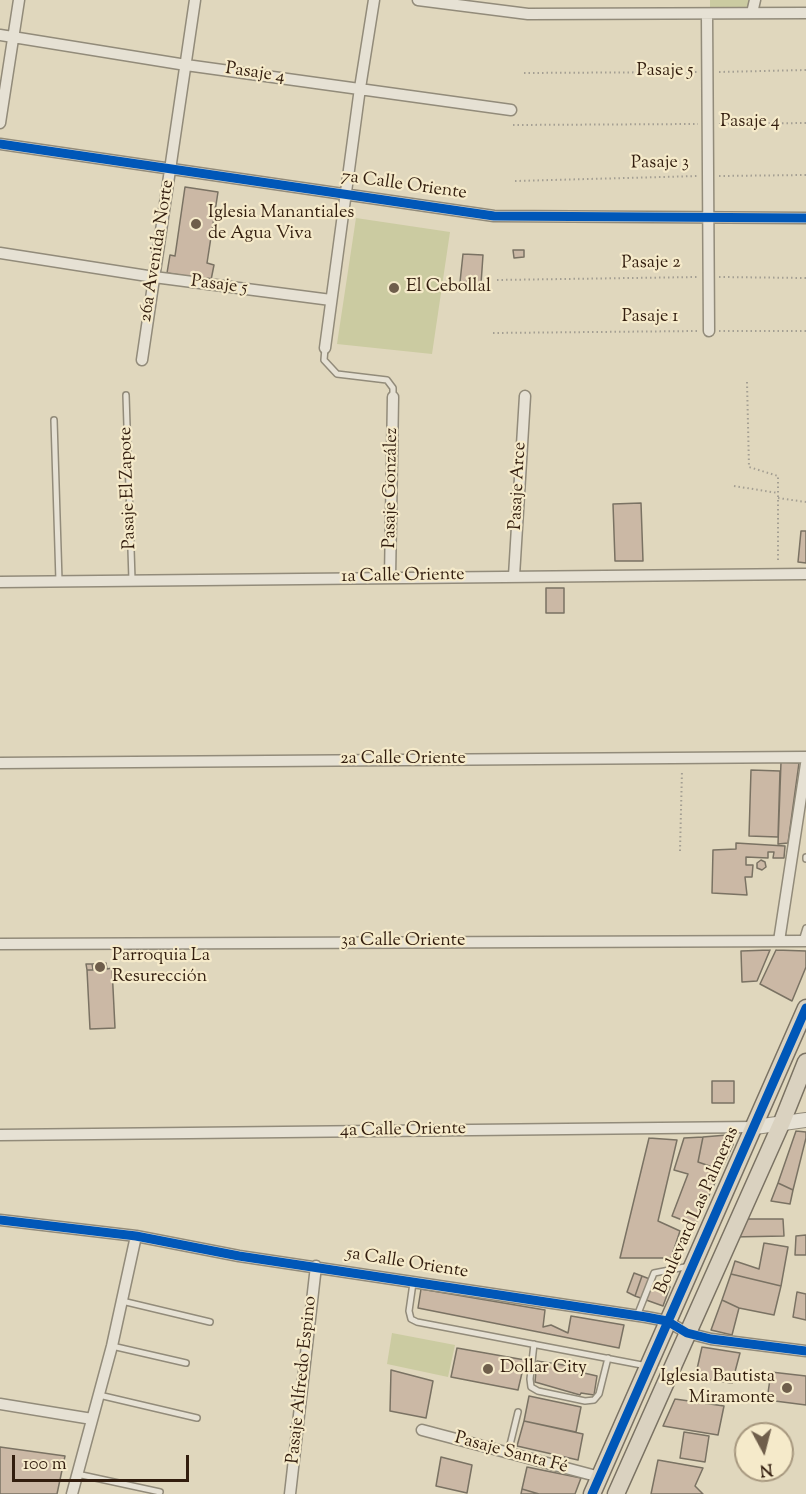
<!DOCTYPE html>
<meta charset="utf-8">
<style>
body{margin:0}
#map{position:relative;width:806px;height:1494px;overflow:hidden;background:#e0d7bd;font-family:"Sorts Mill Goudy",serif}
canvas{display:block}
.north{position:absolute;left:734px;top:1422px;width:60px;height:60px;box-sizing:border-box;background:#f5eaca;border:2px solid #a7987f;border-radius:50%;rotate:173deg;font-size:16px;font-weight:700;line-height:24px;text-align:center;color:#321d0e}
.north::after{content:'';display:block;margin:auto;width:21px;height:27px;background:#6f5e4b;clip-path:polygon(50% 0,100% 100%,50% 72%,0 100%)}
.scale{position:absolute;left:12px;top:1455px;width:177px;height:27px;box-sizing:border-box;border:3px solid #321d0e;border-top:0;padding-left:8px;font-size:18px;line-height:21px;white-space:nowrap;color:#321d0e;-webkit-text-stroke:4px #f5eaca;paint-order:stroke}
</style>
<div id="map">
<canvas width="806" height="1494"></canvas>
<div class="north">N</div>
<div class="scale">100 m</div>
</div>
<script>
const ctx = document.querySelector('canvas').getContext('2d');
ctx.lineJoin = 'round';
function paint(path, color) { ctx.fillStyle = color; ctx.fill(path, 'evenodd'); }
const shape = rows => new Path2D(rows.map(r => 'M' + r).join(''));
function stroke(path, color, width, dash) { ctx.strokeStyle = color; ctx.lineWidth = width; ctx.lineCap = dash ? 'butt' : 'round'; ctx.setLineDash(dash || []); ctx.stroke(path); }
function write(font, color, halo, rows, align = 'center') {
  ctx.font = font + ' "Sorts Mill Goudy",serif'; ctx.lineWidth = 4.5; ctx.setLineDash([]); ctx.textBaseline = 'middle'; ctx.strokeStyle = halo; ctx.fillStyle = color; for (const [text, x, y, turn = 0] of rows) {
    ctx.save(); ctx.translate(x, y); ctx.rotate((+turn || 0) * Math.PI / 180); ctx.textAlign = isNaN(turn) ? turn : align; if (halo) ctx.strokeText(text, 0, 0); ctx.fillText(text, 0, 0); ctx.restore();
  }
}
const green = shape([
 [710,0,755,0,752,13,710,14],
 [356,218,450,232,432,354,337,344],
 [392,1333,455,1345,448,1377,387,1364]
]);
const building = shape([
 [185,187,218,192,207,263,214,265,211,280,167,273,170,255,175,256,185,187],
 [513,250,524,250,524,257,514,258,513,250],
 [463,254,483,255,481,284,460,282,463,254],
 [641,503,643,561,615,561,613,504,641,503],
 [801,531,806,531,806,563,798,562,801,531],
 [546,588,564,588,564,613,546,613,546,588],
 [781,762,799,763,788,843,778,844,781,762],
 [751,770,780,771,778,837,749,836,751,770],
 [736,843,785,846,784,858,773,858,774,852,768,852,768,858,746,857,746,865,753,865,752,877,745,877,747,895,712,893,713,850,736,849,736,843],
 [761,860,765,862,766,867,762,870,757,868,757,863,761,860],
 [770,950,757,981,742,982,741,951,770,950],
 [776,950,806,951,806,967,792,1001,760,984,776,950],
 [106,963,107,969,112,968,115,1028,90,1029,87,970,93,970,92,964,106,963],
 [86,964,92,964,93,970,87,970,86,964],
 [712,1081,734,1081,734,1103,712,1103,712,1081],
 [796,1131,806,1132,806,1138,793,1190,778,1183,796,1131],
 [727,1135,732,1138,733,1145,721,1170,698,1162,703,1137,727,1135],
 [703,1137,698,1162,721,1170,695,1225,672,1216,688,1174,674,1170,684,1138,703,1137],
 [649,1138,677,1140,658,1221,680,1231,671,1258,620,1258,649,1138],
 [778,1183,793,1190,790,1204,771,1201,778,1183],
 [742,1219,783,1219,784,1236,732,1237,742,1219],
 [806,1235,806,1255,795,1255,796,1236,806,1235],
 [764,1243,788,1247,781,1286,731,1274,735,1261,759,1269,764,1243],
 [634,1273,642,1276,635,1296,627,1292,634,1273],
 [731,1274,781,1286,774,1315,739,1308,722,1300,731,1274],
 [642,1276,670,1287,663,1306,635,1296,642,1276],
 [421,1289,545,1310,543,1327,551,1325,568,1333,571,1316,624,1325,619,1348,418,1308,421,1289],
 [797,1292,806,1294,806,1320,793,1317,797,1292],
 [722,1300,739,1308,732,1335,711,1330,722,1300],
 [702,1347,740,1353,732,1383,695,1378,702,1347],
 [457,1348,525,1360,518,1390,451,1377,457,1348],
 [537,1361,570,1366,571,1370,597,1376,594,1395,581,1393,580,1395,535,1382,537,1361],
 [391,1370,433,1381,426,1418,390,1411,391,1370],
 [771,1372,806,1376,806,1405,767,1400,771,1372],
 [529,1396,581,1407,576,1432,524,1421,529,1396],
 [675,1399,724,1406,718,1435,663,1426,675,1399],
 [524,1421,583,1434,578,1460,517,1446,524,1421],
 [684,1432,709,1436,705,1462,680,1458,684,1432],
 [0,1447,65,1456,57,1494,0,1494,0,1447],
 [441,1457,472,1465,467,1493,436,1486,441,1457],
 [658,1460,703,1468,695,1486,703,1494,651,1494,658,1460],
 [527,1467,581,1478,575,1494,539,1494,522,1489,527,1467],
 [522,1489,539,1494,521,1494,522,1489]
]);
const path = shape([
 [719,72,806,70],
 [524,73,698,72],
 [719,124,806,123],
 [513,125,698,124],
 [719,176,806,175],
 [515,181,698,176],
 [719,277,806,278],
 [497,280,698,277],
 [719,331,806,331],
 [493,333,698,331],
 [747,382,749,467,778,476,778,562],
 [734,486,778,493],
 [778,498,806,502],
 [680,851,682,770]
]);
const service = shape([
 [325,348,324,360,337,374,387,380,393,388,393,397],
 [126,395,132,580],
 [54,420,59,581],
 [806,857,806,859],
 [802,941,806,928],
 [413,1283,409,1311,411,1319,417,1322,647,1366],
 [122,1301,210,1322],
 [637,1316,654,1273,690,1266],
 [534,1344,530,1379,531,1387,538,1391,585,1401,594,1400,599,1394,608,1358],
 [112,1346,186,1363],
 [99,1395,197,1418],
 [508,1453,518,1412],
 [77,1474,160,1492]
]);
const minor = shape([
 [418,0,528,14,806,13],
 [752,13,755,0],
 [707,14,709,331],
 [0,35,186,65,511,110],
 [0,123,19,0],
 [0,144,494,216,806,218],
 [0,253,154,277,331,300],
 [325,348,360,88,374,0],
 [142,360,195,0],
 [514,576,525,396],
 [390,578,393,397],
 [0,582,806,574],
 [0,763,806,757],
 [779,941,806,764],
 [0,944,806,941],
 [0,1135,755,1127],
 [0,1220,136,1236,239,1256,646,1317,667,1321,687,1333,711,1339,806,1351],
 [0,1404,92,1419],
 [422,1430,600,1477],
 [72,1494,112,1346,136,1236],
 [290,1494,316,1266]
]);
const tertiary = shape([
 [755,1127,806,1120]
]);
const primary = shape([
 [592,1494,806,1008],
 [616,1494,782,1122,806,1062]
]);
const cycleway = shape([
 [0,144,494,216,806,218],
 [0,1220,136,1236,239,1256,646,1317,667,1321,687,1333,711,1339,806,1351],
 [592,1494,806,1008]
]);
const markers = [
 [196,224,6,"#6f5e4b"],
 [394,288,6,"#6f5e4b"],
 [100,967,6,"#6f5e4b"],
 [488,1369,6,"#6f5e4b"],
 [787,1388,6,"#6f5e4b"]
];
const streetNames = [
 ["Pasaje 5",665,72],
 ["Pasaje 4",255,74,8],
 ["Pasaje 4",750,123],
 ["Pasaje 3",660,164,-1],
 ["7a Calle Oriente",404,186,8],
 ["26a Avenida Norte",158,251,-81],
 ["Pasaje 2",651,264,-1],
 ["Pasaje 5",219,286,7],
 ["Pasaje 1",650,318],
 ["Pasaje Arce",519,486,-87],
 ["Pasaje El Zapote",129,488,-92],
 ["Pasaje González",392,488,-89],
 ["1a Calle Oriente",403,577,-1],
 ["2a Calle Oriente",403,760],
 ["3a Calle Oriente",403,942],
 ["4a Calle Oriente",403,1131,-1],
 ["Boulevard Las Palmeras",698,1211,-66],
 ["5a Calle Oriente",407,1264,9],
 ["Pasaje Alfredo Espino",303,1380,-84],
 ["Pasaje Santa Fé",511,1454,15]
];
const poiNames = [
 ["Iglesia Manantiales",208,214],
 ["de Agua Viva",208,235],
 ["El Cebollal",406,288],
 ["Parroquia La",112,957],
 ["Resurección",112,978],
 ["Dollar City",500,1369],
 ["Iglesia Bautista",775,1378,"right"],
 ["Miramonte",775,1399,"right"]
];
paint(green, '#cbcba1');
paint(building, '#cbb8a5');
stroke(building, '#7a7263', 1.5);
stroke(service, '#928b7a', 8);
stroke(minor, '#928b7a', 13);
stroke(tertiary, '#928b7a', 16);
stroke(primary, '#7a7263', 19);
stroke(path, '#a49f93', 2, [1.5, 3]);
stroke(service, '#e6e1d4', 5);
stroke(minor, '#e6e1d4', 10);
stroke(tertiary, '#e6e1d4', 14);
stroke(primary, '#dad2c0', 16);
stroke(cycleway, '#0057b8', 9);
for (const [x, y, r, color] of markers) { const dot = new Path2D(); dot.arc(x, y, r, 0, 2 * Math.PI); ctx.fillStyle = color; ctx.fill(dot); stroke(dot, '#f5eaca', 2); }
write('18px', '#321d0e', '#f5eaca', streetNames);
write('18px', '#321d0e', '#f5eaca', poiNames, 'left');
</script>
